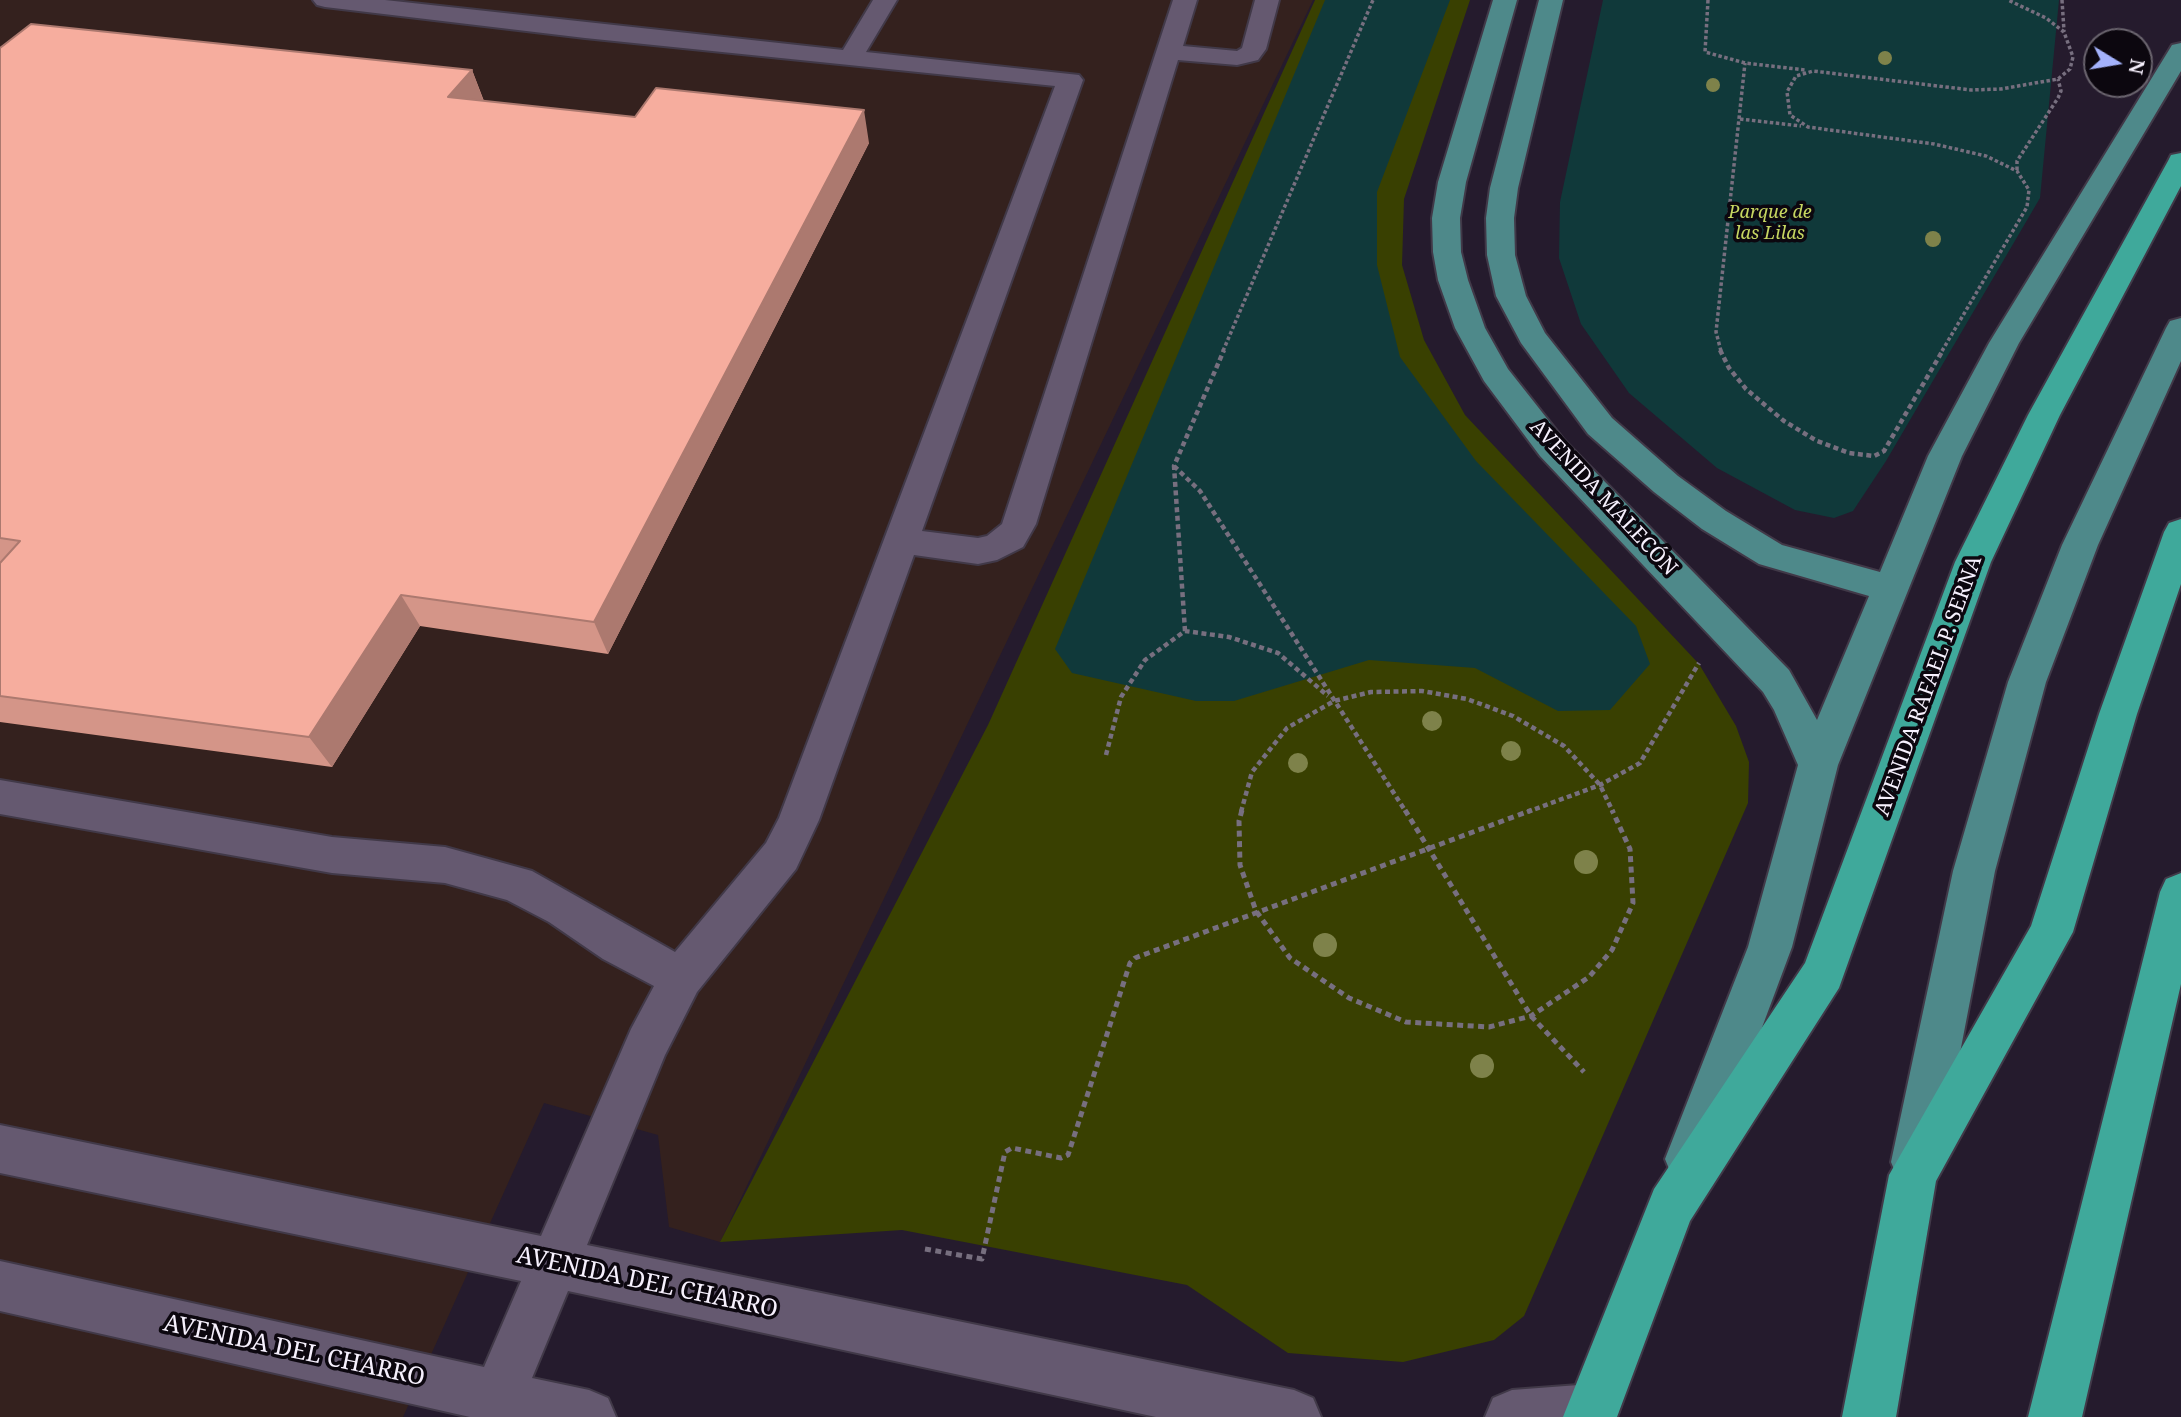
<!DOCTYPE html>
<meta charset="utf-8">
<style>
body{margin:0}
#map{position:relative;width:2181px;height:1417px;overflow:hidden;background:#251b2d;font-family:"Noto Serif",serif}
canvas{display:block}
.north{position:absolute;left:2083px;top:28px;width:70px;height:70px;box-sizing:border-box;background:#0c070f;border:2px solid #6a646e;border-radius:50%;rotate:101deg;font-size:19px;font-weight:700;line-height:28px;text-align:center;color:#f6f0fd}
.north::after{content:'';display:block;margin:auto;width:24px;height:32px;background:#a4b2fc;clip-path:polygon(50% 0,100% 100%,50% 72%,0 100%)}
</style>
<div id="map">
<canvas width="2181" height="1417"></canvas>
<div class="north">N</div>
</div>
<script>
const ctx = document.querySelector('canvas').getContext('2d');
ctx.lineJoin = 'round';
function paint(path, color) { ctx.fillStyle = color; ctx.fill(path, 'evenodd'); }
const shape = rows => new Path2D(rows.map(r => 'M' + r).join(''));
function stroke(path, color, width, dash) { ctx.strokeStyle = color; ctx.lineWidth = width; ctx.lineCap = dash ? 'butt' : 'round'; ctx.setLineDash(dash || []); ctx.stroke(path); }
function write(font, color, halo, rows, align = 'center') {
  ctx.font = font + ' "Noto Serif",serif'; ctx.lineWidth = 7; ctx.setLineDash([]); ctx.textBaseline = 'middle'; ctx.strokeStyle = halo; ctx.fillStyle = color; for (const [text, x, y, turn = 0] of rows) {
    ctx.save(); ctx.translate(x, y); ctx.rotate((+turn || 0) * Math.PI / 180); ctx.textAlign = isNaN(turn) ? turn : align; if (halo) ctx.strokeText(text, 0, 0); ctx.fillText(text, 0, 0); ctx.restore();
  }
}
const industrial = shape([
 [0,0,1313,0,720,1242,669,1227,658,1135,544,1103,403,1417,0,1417]
]);
const green = shape([
 [1315,0,1470,0,1404,199,1402,265,1424,340,1465,415,1699,664,1736,726,1749,762,1748,803,1524,1316,1494,1340,1403,1362,1288,1353,1187,1285,902,1230,720,1242,988,725]
]);
const water = shape([
 [1325,0,1450,0,1377,192,1377,265,1400,357,1476,461,1636,626,1650,664,1610,710,1558,711,1475,668,1369,660,1234,701,1196,701,1072,673,1055,649],
 [1603,0,2059,0,2040,198,1886,461,1853,511,1834,518,1795,510,1717,468,1629,393,1581,324,1559,258,1560,202]
]);
const pathFar2 = shape([
 [1708,0,1705,52,1745,63,1805,70],
 [2062,0,2064,31],
 [1740,119,1801,126],
 [2017,170,2017,161,2058,98,2061,91,2058,79],
 [1223,351,1373,0],
 [1721,351,1716,332,1745,63],
 [1942,351,2027,207,2029,190,2017,171,1986,156,1934,144,1808,127,1790,115,1787,92,1796,76,1813,71,1971,90,2001,89,2058,79,2070,69,2073,57,2064,32,2046,18,2008,0]
]);
const pathFar1 = shape([
 [1720,350,1729,368,1746,389,1784,421,1817,441,1849,453,1874,456,1884,451,1943,350],
 [1174,466,1200,491,1406,812],
 [1185,631,1174,466,1224,350],
 [1106,755,1121,697,1145,660,1185,631,1229,637,1278,653,1328,696],
 [1241,812,1252,772,1287,728,1334,701,1371,692,1422,691,1467,699,1513,716,1564,746,1600,785,1613,812],
 [1527,812,1600,785,1640,763,1699,663]
]);
const path = shape([
 [1242,810,1239,821,1240,865,1256,911,1290,958,1349,998,1406,1022,1489,1027,1531,1016,1589,977,1612,950,1633,903,1630,849,1612,810],
 [1405,810,1531,1016,1584,1072],
 [925,1249,982,1259,1005,1152,1012,1148,1061,1158,1068,1155,1130,963,1135,958,1532,810]
]);
const minor = shape([
 [313,0,385,0,843,50,873,0,897,0,866,52,1079,75,1083,80,922,531,978,538,987,536,1002,524,1173,0,1197,0,1183,46,1237,51,1242,48,1255,0,1279,0,1266,49,1258,60,1237,65,1178,60,1036,524,1023,547,997,560,978,564,914,555,819,820,796,869,697,992,665,1055,587,1245,1294,1390,1313,1398,1321,1417,1156,1417,568,1291,532,1378,589,1390,608,1398,616,1417,470,1417,0,1311,0,1261,484,1367,521,1281,0,1173,0,1125,541,1236,631,1029,654,986,603,959,549,922,507,900,445,883,332,873,0,814,0,780,332,837,445,847,532,871,675,952,766,843,779,818,1055,86,585,38,325,7,317,5,313,0],
 [1592,1384,1611,1392,1619,1411,1616,1417,1485,1417,1493,1398,1512,1390,1592,1384]
]);
const major = shape([
 [1493,0,1517,0,1466,182,1460,218,1461,252,1468,280,1485,328,1508,369,1564,440,1789,670,1817,720,1869,596,1759,564,1702,529,1654,492,1588,434,1521,343,1496,296,1487,255,1486,218,1490,188,1539,0,1563,0,1518,188,1514,218,1515,255,1526,296,1545,333,1612,418,1678,476,1726,511,1782,545,1880,572,1928,456,1989,343,2169,50,2172,45,2181,43,2181,71,2019,343,1962,456,1838,765,1792,947,1713,1159,1706,1176,1689,1183,1672,1176,1665,1159,1748,947,1798,765,1774,710,1763,692,1540,456,1484,381,1455,328,1438,280,1433,252,1432,218,1438,182,1493,0],
 [2181,318,2181,361,2098,545,2046,682,1995,871,1939,1162,1932,1179,1915,1186,1898,1179,1891,1162,1953,871,2008,682,2062,545,2166,328,2170,321,2181,318]
]);
const highway = shape([
 [2181,153,2181,186,2060,415,1991,562,1839,988,1690,1221,1617,1417,1563,1417,1654,1189,1805,963,1955,562,2028,415,2168,161,2171,155,2181,153],
 [2181,519,2181,584,2137,714,2073,932,1936,1181,1896,1417,1842,1417,1889,1175,2031,926,2099,714,2164,532,2169,523,2181,519],
 [2181,873,2181,984,2082,1417,2028,1417,2160,892,2166,879,2181,873]
]);
const trees = [
 [1885,58,7],
 [1713,85,7],
 [1933,239,8],
 [1432,721,10],
 [1511,751,10],
 [1298,763,10],
 [1586,862,12],
 [1325,945,12],
 [1482,1066,12]
];
const wall = shape([
 [0,48,472,70,484,101,869,143,608,654,420,626,332,767,0,722]
]);
const shadedWall = shape([
 [472,70,484,102,448,97],
 [864,110,869,143,608,654,594,622],
 [401,595,420,626,332,767,309,737]
]);
const building = shape([
 [31,24,472,70,448,97,635,117,656,88,864,110,594,622,401,595,309,737,0,696,0,563,20,541,0,538,0,48,31,24]
]);
const farParknames = [
 ["Parque de",1770,213],
 ["las Lilas",1770,234]
];
const streetNames = [
 ["AVENIDA MALECÓN",1603,498,47],
 ["AVENIDA RAFAEL P. SERNA",1929,686,-70]
];
const nearStreetnames = [
 ["AVENIDA DEL CHARRO",647,1283,12],
 ["AVENIDA DEL CHARRO",294,1351,12]
];
paint(industrial, '#34211e');
paint(green, '#394001');
paint(water, '#10393a');
stroke(minor, '#413948', 4);
stroke(major, '#413948', 4);
stroke(highway, '#413948', 4);
stroke(pathFar2, '#776f7f', 3.5, [3.5, 2.5]);
stroke(pathFar1, '#776f7f', 4.5, [5, 3.5]);
stroke(path, '#776f7f', 5, [6, 4.5]);
paint(minor, '#655970');
paint(major, '#4e898a');
paint(highway, '#3fa99b');
ctx.fillStyle = '#7e824a';
for (const [x, y, r] of trees) { ctx.beginPath(); ctx.arc(x, y, r, 0, 2 * Math.PI); ctx.fill(); }
paint(wall, '#d49588');
paint(shadedWall, '#ac796f');
paint(building, '#f6ad9e');
stroke(building, '#ac796f', 2);
write('italic 18px', '#c6d661', '#0c070f', farParknames);
write('21px', '#f6f0fd', '#0c070f', streetNames);
write('24px', '#f6f0fd', '#0c070f', nearStreetnames);
</script>
